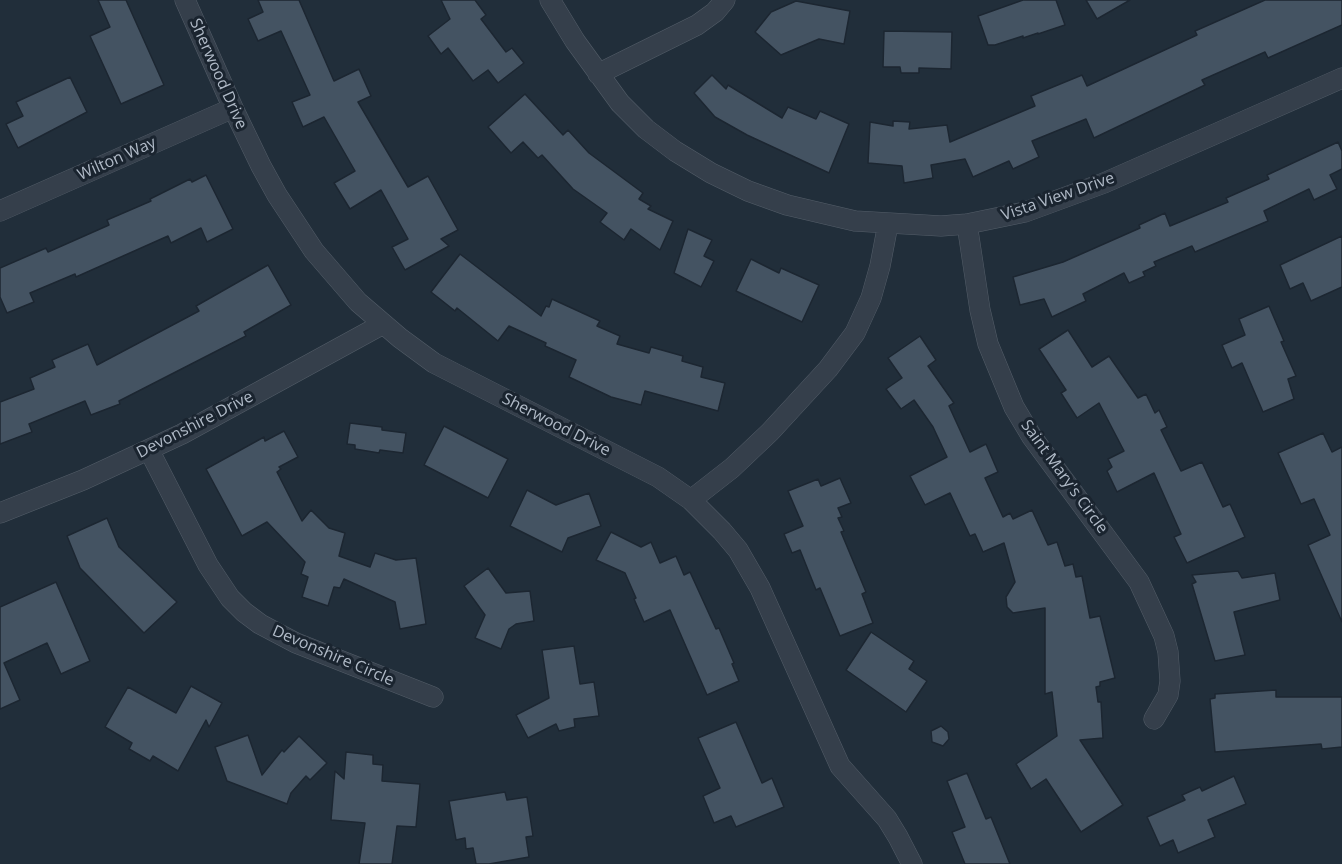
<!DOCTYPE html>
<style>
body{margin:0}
canvas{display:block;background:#212e3a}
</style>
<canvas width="1342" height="864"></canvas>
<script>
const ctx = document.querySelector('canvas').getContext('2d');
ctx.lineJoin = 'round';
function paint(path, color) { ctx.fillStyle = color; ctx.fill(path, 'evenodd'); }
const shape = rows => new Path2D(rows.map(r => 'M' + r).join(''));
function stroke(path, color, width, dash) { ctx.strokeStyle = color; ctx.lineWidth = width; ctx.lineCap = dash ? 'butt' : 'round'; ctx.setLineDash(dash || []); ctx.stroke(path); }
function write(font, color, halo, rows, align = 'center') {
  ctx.font = font + ' "Open Sans",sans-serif'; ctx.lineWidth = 6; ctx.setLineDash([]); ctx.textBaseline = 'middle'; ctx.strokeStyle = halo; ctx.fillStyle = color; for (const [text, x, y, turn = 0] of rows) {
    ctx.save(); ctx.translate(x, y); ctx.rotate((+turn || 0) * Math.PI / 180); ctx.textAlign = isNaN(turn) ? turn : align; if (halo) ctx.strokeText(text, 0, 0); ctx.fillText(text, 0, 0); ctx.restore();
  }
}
const building = shape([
 [98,0,126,0,164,85,121,104,90,36,110,27,98,0],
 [258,0,299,0,334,81,359,69,371,96,358,102,408,187,428,176,458,230,441,239,449,246,405,270,392,247,408,239,381,190,350,209,334,183,355,171,324,117,303,127,292,102,310,95,281,31,258,41,248,19,263,12,258,0],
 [441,0,475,0,486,15,481,19,506,52,512,48,524,63,498,83,488,70,473,81,448,48,441,54,428,36,450,19,441,0],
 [1023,0,1056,0,1065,25,1038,34,1038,33,1023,38,1023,36,995,45,988,45,978,16,1023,0],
 [1086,0,1130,0,1097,19,1086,0],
 [1265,0,1342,0,1342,25,1268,58,1265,52,1202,80,1205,85,1094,138,1086,119,1032,141,1039,157,1013,169,1009,161,973,177,965,159,931,165,933,178,904,183,902,166,868,163,870,122,893,126,893,121,910,122,909,129,947,125,950,142,1035,106,1031,96,1082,75,1087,86,1197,35,1195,31,1265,0],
 [796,1,850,11,844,44,819,39,781,55,755,32,771,12,796,1],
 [884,31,952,32,951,69,919,68,919,73,901,73,900,67,883,67,884,31],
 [712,75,726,89,728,85,782,118,788,107,816,119,820,111,849,124,829,173,747,135,715,117,694,93,712,75],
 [70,77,87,112,18,148,6,124,23,116,16,102,70,77],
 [525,94,563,135,568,130,589,153,643,193,639,199,651,206,648,209,673,221,660,250,631,229,624,240,600,222,607,213,573,189,542,155,538,158,523,142,511,153,488,127,525,94],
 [1338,142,1342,151,1342,169,1330,175,1337,189,1314,200,1309,189,1264,211,1268,221,1195,252,1192,246,1154,262,1156,266,1143,272,1145,276,1129,283,1124,273,1083,294,1086,301,1052,317,1044,299,1020,305,1013,277,1063,262,1140,228,1139,225,1165,213,1170,226,1228,202,1226,198,1269,179,1267,175,1338,142],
 [206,175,233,229,207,242,201,228,171,243,168,236,76,277,75,274,30,293,34,302,7,313,0,297,0,268,46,248,48,252,109,225,107,220,151,201,150,199,190,179,192,182,206,175],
 [688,229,712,240,704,256,714,261,701,287,674,273,688,229],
 [1342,236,1342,287,1311,301,1303,283,1290,289,1280,265,1342,236],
 [460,254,541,316,546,306,549,307,552,299,600,321,597,326,620,336,617,344,649,353,651,347,683,356,682,361,703,367,701,377,725,383,718,411,645,391,641,405,611,397,569,377,576,360,545,346,546,343,509,326,498,341,457,308,455,311,431,292,460,254],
 [751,259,779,273,781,268,819,285,802,322,736,291,751,259],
 [268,265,291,305,244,332,246,336,119,401,120,404,91,415,85,401,29,424,32,432,0,444,0,402,34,389,30,378,55,367,52,360,88,344,97,365,199,311,196,306,268,265],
 [1269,306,1284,341,1281,342,1296,376,1288,379,1294,399,1263,412,1242,363,1232,368,1222,345,1245,335,1239,319,1269,306],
 [1068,330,1092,367,1109,356,1138,398,1146,394,1155,413,1159,410,1167,427,1161,430,1181,471,1202,462,1223,507,1230,504,1245,537,1187,563,1174,537,1181,534,1154,473,1117,492,1107,471,1112,467,1108,459,1124,451,1099,403,1077,418,1061,393,1066,390,1039,349,1068,330],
 [920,336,936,360,928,366,954,403,949,406,970,452,986,444,998,472,985,478,1003,517,1010,513,1013,519,1032,510,1048,545,1057,542,1065,566,1073,564,1076,577,1082,576,1090,618,1100,616,1115,678,1100,682,1100,686,1096,687,1098,702,1101,702,1103,738,1080,740,1123,805,1081,832,1046,779,1031,789,1016,764,1057,736,1052,692,1045,694,1045,608,1013,613,1007,607,1006,597,1015,582,1004,543,983,552,975,534,970,536,950,493,925,505,910,476,947,457,933,427,914,400,901,409,886,389,902,378,888,358,920,336],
 [350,423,382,427,382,430,406,433,403,453,380,450,379,453,355,449,355,445,347,444,350,423],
 [444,426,508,459,488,498,424,465,444,426],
 [284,431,298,457,279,467,281,469,277,472,302,521,311,510,329,528,345,533,339,556,370,567,375,553,396,560,416,558,426,624,400,629,395,602,344,579,340,588,334,587,328,606,302,597,308,577,301,574,305,562,267,522,242,536,206,469,264,437,265,441,284,431],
 [1323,433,1332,452,1342,447,1342,622,1308,545,1330,535,1314,499,1301,504,1278,453,1323,433],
 [840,478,851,503,838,508,842,517,838,518,844,531,841,532,866,592,862,594,873,623,840,636,820,588,816,590,800,550,792,553,784,534,803,526,788,491,818,479,821,486,840,478],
 [527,490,556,505,589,493,601,526,568,538,562,552,510,526,527,490],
 [107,518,119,547,177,602,144,633,80,568,67,536,107,518],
 [611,532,641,547,651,542,660,563,676,556,684,575,690,572,716,629,719,628,734,663,732,664,739,681,707,695,670,610,644,622,634,599,636,598,625,573,596,560,611,532],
 [488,568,506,593,530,591,534,621,516,624,509,629,501,649,475,638,485,615,464,586,488,568],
 [1238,571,1242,578,1275,573,1280,600,1234,612,1245,655,1215,661,1192,584,1196,582,1192,575,1238,571],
 [56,582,90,661,61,674,47,643,4,663,20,700,0,709,0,607,56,582],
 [871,632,914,661,909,669,927,681,906,712,846,670,871,632],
 [574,646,580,684,594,682,599,716,574,719,575,727,559,731,556,724,528,738,516,715,549,698,542,650,574,646],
 [191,686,222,703,209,727,206,720,178,771,153,756,150,761,129,749,132,743,105,727,128,687,176,713,191,686],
 [1276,690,1276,697,1342,697,1342,747,1322,749,1321,744,1215,752,1210,699,1215,698,1215,694,1276,690],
 [736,722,762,783,772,778,784,807,736,827,731,816,714,823,703,796,720,788,698,738,736,722],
 [941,726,948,732,949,739,943,746,932,742,931,731,941,726],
 [248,735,262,775,282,750,284,752,299,736,327,763,310,780,306,776,291,793,287,804,227,781,215,747,248,735],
 [346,752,373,755,373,764,383,765,382,781,420,784,416,827,397,826,392,864,359,864,365,823,331,820,335,771,344,779,346,752],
 [967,773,986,819,991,817,1010,864,965,864,952,832,965,827,947,781,967,773],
 [1234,776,1246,804,1208,820,1215,837,1178,853,1173,840,1160,846,1147,817,1185,800,1182,795,1200,787,1202,791,1234,776],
 [505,792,507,800,527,797,533,836,526,837,529,857,489,864,476,864,473,848,466,849,465,838,456,840,449,801,505,792]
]);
const street = shape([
 [185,0,233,108,261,166,277,195,314,251,358,302,400,338,434,363,658,477,691,500,722,531,738,550,760,588,840,766,887,819,898,837,912,864],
 [550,0,575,41,620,103,646,129,675,151,711,173,748,191,787,205,855,221,941,226,967,224,1025,212,1104,183,1342,78],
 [598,74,697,25,715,12,725,0],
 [0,211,233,108],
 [967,224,980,310,988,344,1014,407,1032,437,1139,582,1164,636,1168,652,1170,681,1168,695,1154,719],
 [149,450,208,565,230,598,244,612,260,624,296,643,433,697],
 [691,500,732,468,770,432,828,369,855,333,871,298,880,266,888,224],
 [0,513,83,480,182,434,383,324]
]);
const streetNames = [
 ["Sherwood Drive",218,74,66],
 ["Wilton Way",117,159,-24],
 ["Vista View Drive",1058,197,-19],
 ["Devonshire Drive",195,425,-27],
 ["Sherwood Drive",556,425,27],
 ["Saint Mary's Circle",1064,477,54],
 ["Devonshire Circle",333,656,23]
];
paint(building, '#445362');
stroke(building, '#1c2631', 1.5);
stroke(street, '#535d68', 21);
stroke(street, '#353f4b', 20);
write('16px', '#b0bac7', '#1a242f', streetNames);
</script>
